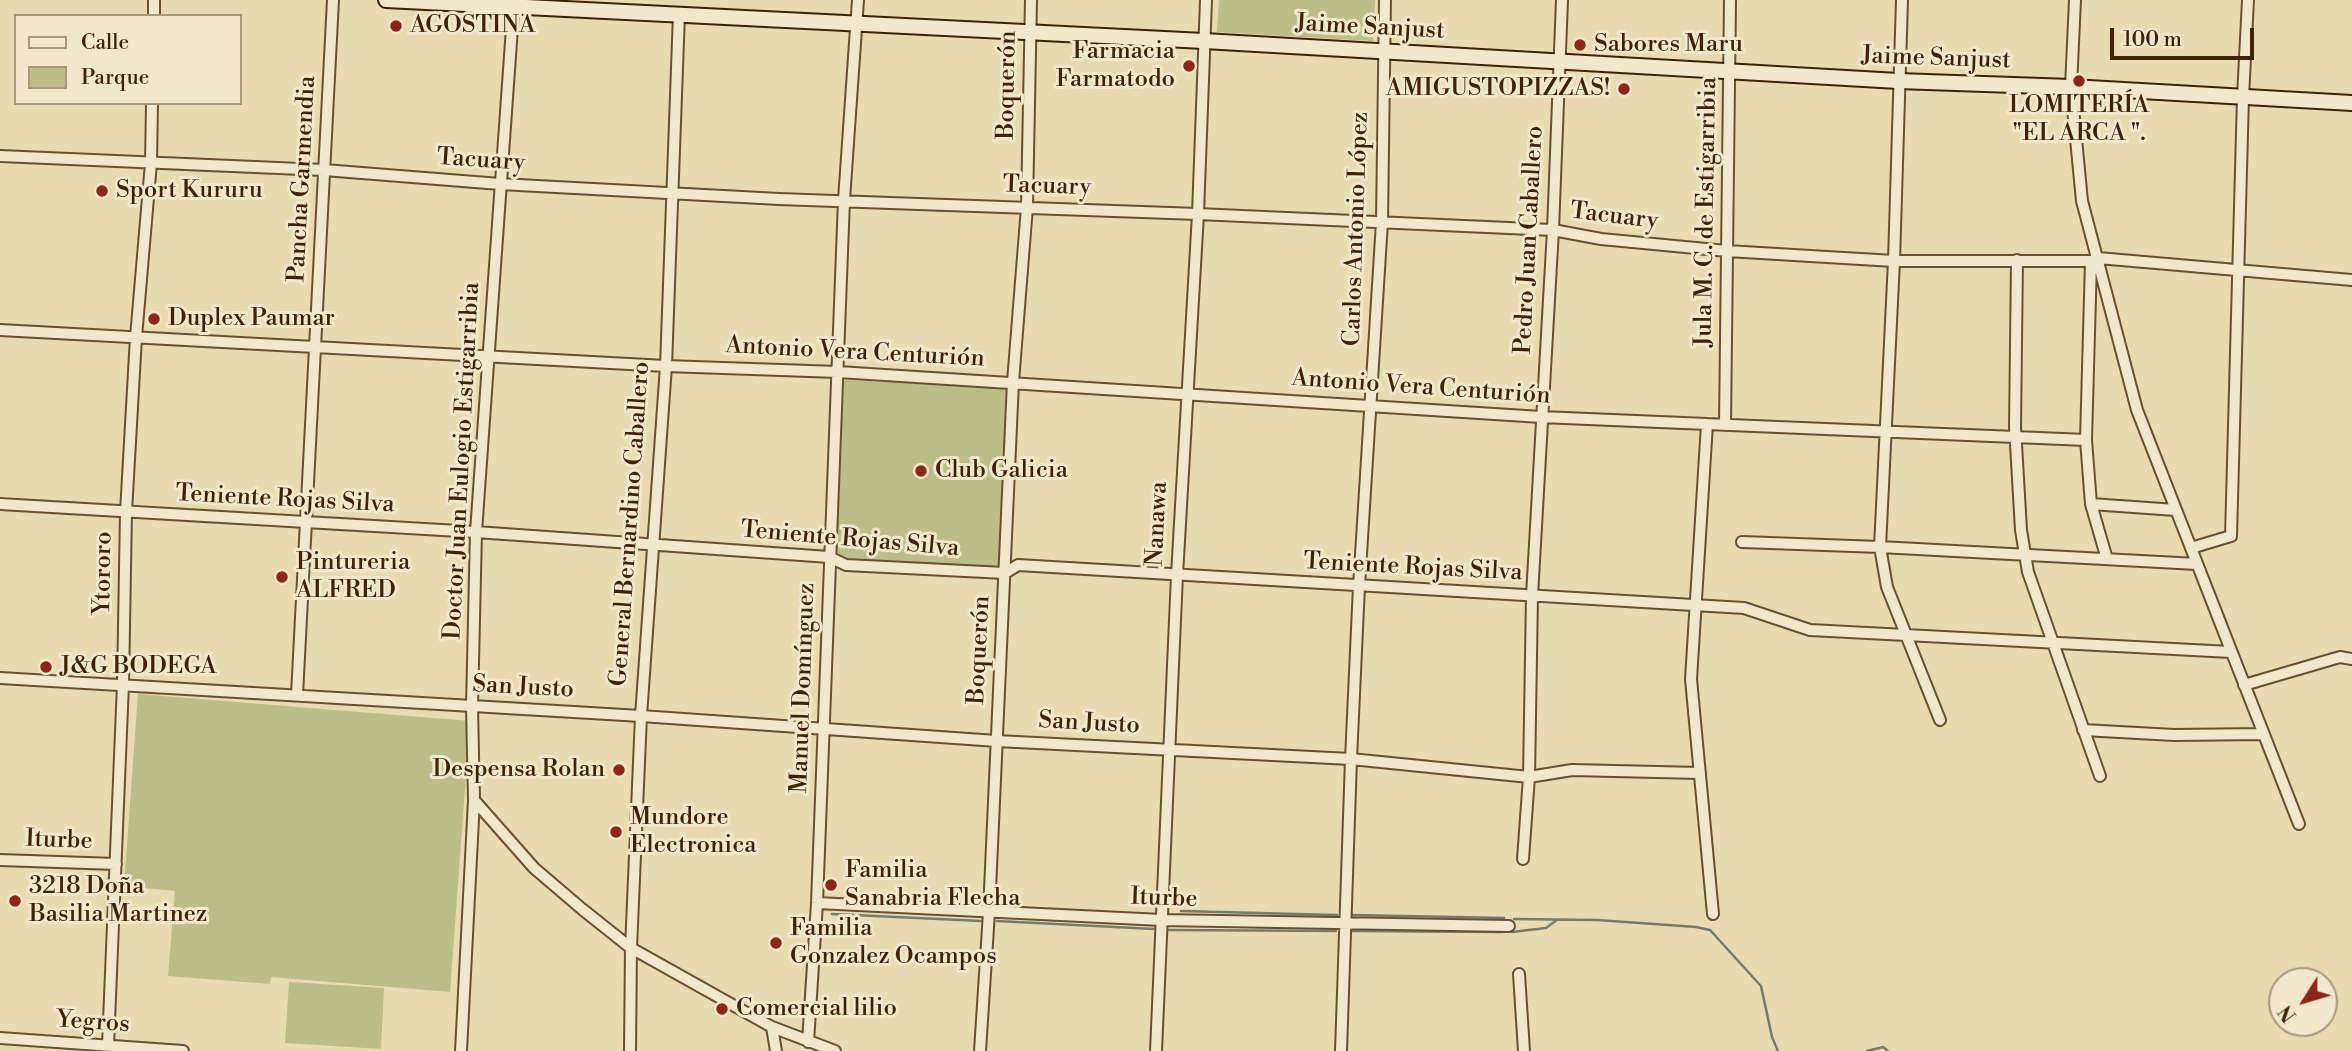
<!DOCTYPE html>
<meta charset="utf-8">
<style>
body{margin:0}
#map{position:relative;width:2352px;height:1051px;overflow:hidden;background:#e8dab1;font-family:"Libre Bodoni",serif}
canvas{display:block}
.legend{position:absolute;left:14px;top:14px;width:228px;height:91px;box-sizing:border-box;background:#f0e7cc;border:2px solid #a9987e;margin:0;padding:9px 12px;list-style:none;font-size:21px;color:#3f2208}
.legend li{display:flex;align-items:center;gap:14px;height:35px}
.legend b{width:35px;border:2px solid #a9987e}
.north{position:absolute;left:2268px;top:967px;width:70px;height:70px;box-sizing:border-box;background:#f0e7cc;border:2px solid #a9987e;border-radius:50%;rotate:233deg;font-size:19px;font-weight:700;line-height:28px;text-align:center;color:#3f2208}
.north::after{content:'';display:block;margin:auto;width:24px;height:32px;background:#8f2418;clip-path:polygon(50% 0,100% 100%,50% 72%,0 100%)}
.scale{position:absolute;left:2110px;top:28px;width:144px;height:32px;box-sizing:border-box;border:4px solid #3f2208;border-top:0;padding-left:9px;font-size:21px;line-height:24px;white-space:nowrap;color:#3f2208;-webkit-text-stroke:5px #f0e7cc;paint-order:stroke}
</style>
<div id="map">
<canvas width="2352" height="1051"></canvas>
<ul class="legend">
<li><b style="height:9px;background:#f0e7cc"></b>Calle</li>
<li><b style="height:19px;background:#bbbe88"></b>Parque</li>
</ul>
<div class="north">N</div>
<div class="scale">100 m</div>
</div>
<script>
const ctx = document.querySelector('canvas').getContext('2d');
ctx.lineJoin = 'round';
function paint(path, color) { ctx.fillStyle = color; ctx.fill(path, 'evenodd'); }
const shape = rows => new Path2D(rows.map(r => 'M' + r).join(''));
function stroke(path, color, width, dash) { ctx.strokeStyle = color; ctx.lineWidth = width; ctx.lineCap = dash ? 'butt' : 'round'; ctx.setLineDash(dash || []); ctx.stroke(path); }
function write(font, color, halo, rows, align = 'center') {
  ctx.font = font + ' "Libre Bodoni",serif'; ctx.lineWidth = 6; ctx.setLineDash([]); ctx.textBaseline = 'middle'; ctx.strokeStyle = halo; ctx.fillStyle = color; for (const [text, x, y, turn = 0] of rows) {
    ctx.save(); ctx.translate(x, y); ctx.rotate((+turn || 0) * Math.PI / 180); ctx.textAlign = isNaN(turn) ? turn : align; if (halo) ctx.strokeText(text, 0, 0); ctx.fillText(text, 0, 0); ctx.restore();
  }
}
const green = shape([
 [1219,0,1375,0,1373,41,1217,32],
 [842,380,1007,387,1009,393,1001,563,999,563,999,569,847,561,834,555],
 [138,694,470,721,450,992,271,977,270,984,168,976,175,891,124,886],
 [289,982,384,988,381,1049,285,1043]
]);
const stream = shape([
 [1181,911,1337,915],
 [832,914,981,921],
 [1353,915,1504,918],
 [1514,919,1597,920,1696,927,1710,930,1761,986,1772,1037,1778,1051],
 [997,921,1154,929],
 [1169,930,1336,931],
 [1352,931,1502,932],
 [1512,932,1546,928,1557,920],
 [1867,1051,1883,1047,1888,1051]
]);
const street = shape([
 [1902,0,1894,261,1880,547,1887,587,1940,720],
 [2075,0,2071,87,2082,201,2137,410,2299,824],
 [154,16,154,0],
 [0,156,324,170,500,184,779,199,1198,214,1553,230,1601,239,1727,251,1894,261,2091,261],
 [2017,260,2015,427,2021,530,2028,572,2100,776],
 [0,330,666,366,838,372,1541,417,2086,440],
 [1707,424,1691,679,1713,914],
 [1725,424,1730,0],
 [0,504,476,532,829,557,846,565,1005,573,1018,565,1744,608,1810,630,2231,652],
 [2091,504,2176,510],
 [1742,542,1880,547,2197,564],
 [2191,548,2231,536,2243,97,2248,0],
 [2107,559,2091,504,2086,440,2091,261,2098,258,2352,280],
 [0,678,641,716,997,741,1351,759,1529,777,1572,770,1700,773],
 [2244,685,2340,657,2352,659],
 [297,695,333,0],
 [2083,730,2174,735,2263,734],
 [474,800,534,868,582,909,631,948,772,1027,835,1051],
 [1523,859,1529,777,1532,596,1553,230,1562,0],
 [0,860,116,864],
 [817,903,1162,920,1509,926],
 [1519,974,1524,1051],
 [772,1027,776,1051],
 [0,1038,183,1051],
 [808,1042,817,903,844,200,858,0],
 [108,1045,123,684,126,512,136,337,151,163,152,103],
 [461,1051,474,800,472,706,476,532,514,0],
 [630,1051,631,948,641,716,666,366,679,14],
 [980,1051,989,912,1013,382,1027,207,1031,0],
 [1156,1051,1177,575,1198,214,1206,0],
 [1341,1051,1351,759,1359,586,1382,222,1385,0]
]);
const secondary = shape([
 [386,0,1204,41,1898,81,2071,87,2352,103]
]);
const markers = [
 [396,26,7,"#8f2418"],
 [1580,45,7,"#8f2418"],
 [1189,66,7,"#8f2418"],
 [2079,81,7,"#8f2418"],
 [1624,89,7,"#8f2418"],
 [102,191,7,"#8f2418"],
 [154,319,7,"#8f2418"],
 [921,471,7,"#8f2418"],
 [282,577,7,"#8f2418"],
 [46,667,7,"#8f2418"],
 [619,770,7,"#8f2418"],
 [616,832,7,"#8f2418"],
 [831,885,7,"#8f2418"],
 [15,901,7,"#8f2418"],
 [776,943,7,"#8f2418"],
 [722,1009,7,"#8f2418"]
];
const poiNames = [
 ["AGOSTINA",410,26],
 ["Sabores Maru",1594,45],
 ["Farmacia",1175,52,"right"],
 ["Farmatodo",1175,80,"right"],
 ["AMIGUSTOPIZZAS!",1610,89,"right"],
 ["LOMITERÍA",2079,106,"center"],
 ["\"EL ARCA \".",2079,134,"center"],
 ["Sport Kururu",116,191],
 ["Duplex Paumar",168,319],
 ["Club Galicia",935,471],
 ["Pintureria",296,563],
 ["ALFRED",296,591],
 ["J&G BODEGA",60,667],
 ["Despensa Rolan",605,770,"right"],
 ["Mundore",630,818],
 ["Electronica",630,846],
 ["Familia",845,871],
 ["Sanabria Flecha",845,899],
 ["3218 Doña",29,887],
 ["Basilia Martinez",29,915],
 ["Familia",790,929],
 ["Gonzalez Ocampos",790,957],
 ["Comercial lilio",736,1009]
];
const streetNames = [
 ["Jaime Sanjust",1370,28,3],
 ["Jaime Sanjust",1936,59,2],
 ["Boquerón",1008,85,-89],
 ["Tacuary",481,161,4],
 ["Pancha Garmendia",303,179,-87],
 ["Tacuary",1047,187,2],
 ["Jula M. C. de Estigarribia",1707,212,-89],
 ["Tacuary",1614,217,7],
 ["Carlos Antonio López",1357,229,-88],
 ["Pedro Juan Caballero",1530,240,-87],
 ["Antonio Vera Centurión",855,353,3],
 ["Antonio Vera Centurión",1421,388,4],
 ["Doctor Juan Eulogio Estigarribia",463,461,-87],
 ["Teniente Rojas Silva",285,500,3],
 ["General Bernardino Caballero",631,524,-86],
 ["Nanawa",1158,524,-87],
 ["Teniente Rojas Silva",850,540,5],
 ["Teniente Rojas Silva",1413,568,3],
 ["Ytororo",104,573,-89],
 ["Boquerón",980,650,-87],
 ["San Justo",523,688,3],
 ["Manuel Domínguez",804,688,-88],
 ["San Justo",1089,724,3],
 ["Iturbe",59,841,2],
 ["Iturbe",1164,899,2],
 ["Yegros",93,1023,4]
];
paint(green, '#bbbe88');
stroke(stream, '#747d6d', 2.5);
stroke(street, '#695032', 14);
stroke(secondary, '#3f2208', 18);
stroke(street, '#f0e7cc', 10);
stroke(secondary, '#f0e7cc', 14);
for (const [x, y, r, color] of markers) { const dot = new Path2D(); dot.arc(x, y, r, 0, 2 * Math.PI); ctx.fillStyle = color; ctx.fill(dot); stroke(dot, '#f0e7cc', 2.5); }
write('24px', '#3f2208', '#f0e7cc', poiNames, 'left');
write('24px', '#3f2208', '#f0e7cc', streetNames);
</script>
